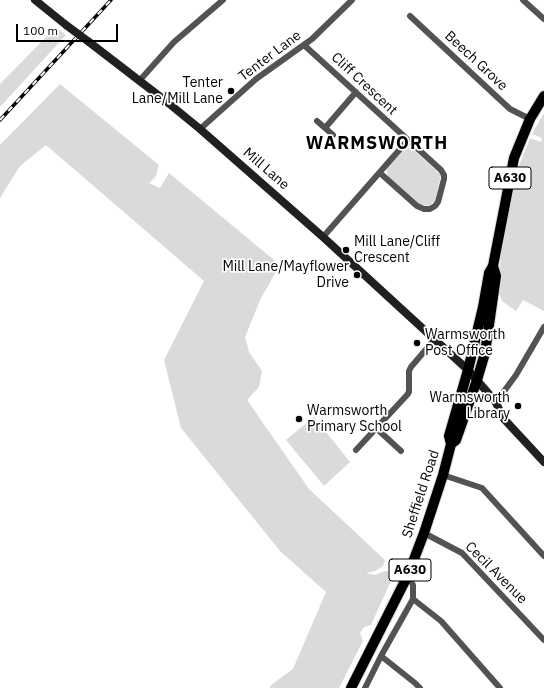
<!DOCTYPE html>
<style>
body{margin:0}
#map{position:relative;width:544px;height:688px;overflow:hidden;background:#fff;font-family:"IBM Plex Sans",sans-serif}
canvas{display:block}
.scale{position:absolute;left:16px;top:24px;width:102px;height:18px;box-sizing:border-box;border:2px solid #000;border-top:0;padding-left:5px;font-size:12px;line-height:14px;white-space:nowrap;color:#000;-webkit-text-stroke:3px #fff;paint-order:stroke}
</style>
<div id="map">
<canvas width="544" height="688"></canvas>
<div class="scale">100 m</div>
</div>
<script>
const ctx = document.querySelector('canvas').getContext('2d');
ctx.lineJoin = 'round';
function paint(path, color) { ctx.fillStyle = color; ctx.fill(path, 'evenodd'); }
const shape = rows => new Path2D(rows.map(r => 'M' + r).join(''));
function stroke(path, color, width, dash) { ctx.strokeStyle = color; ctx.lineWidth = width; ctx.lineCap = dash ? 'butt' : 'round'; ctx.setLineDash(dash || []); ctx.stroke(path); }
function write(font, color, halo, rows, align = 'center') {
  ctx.font = font + ' "IBM Plex Sans",sans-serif'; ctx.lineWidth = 3.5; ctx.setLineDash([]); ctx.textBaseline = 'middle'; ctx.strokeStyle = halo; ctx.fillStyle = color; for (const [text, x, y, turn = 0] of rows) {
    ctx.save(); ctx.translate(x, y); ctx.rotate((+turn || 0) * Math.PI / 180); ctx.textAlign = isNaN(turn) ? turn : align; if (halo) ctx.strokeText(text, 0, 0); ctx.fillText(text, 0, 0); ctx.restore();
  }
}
const green = shape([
 [56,27,66,35,0,107,0,84],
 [60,84,159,165,156,176,149,183,160,188,169,173,280,265,261,298,245,337,249,352,262,371,259,387,247,400,309,489,385,560,383,566,375,571,366,573,375,575,385,571,395,572,371,625,364,627,360,633,363,641,339,688,270,688,271,685,293,669,326,592,280,551,181,428,164,360,204,281,46,145,20,166,0,198,0,145],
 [544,113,544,311,523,300,516,311,502,301,499,293,501,250,512,191,516,173,530,138,541,142,542,138,532,134],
 [408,145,441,175,435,201,429,206,418,204,389,178,387,173,387,169,390,164],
 [314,417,350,462,324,486,286,440]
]);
const street = shape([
 [523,0,544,19],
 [410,16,510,109,530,119],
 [304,45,441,170,444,175,444,179,438,202,435,206,430,209,424,209,417,206,380,173],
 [140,80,174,42,223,0],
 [317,121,333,135],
 [325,128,356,92],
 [200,129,256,79,312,39,352,0],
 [323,237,408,140],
 [495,401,502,394,516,375,544,327],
 [376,428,401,451],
 [356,450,407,395,409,392,409,371,411,367,434,340],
 [443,475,482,488,544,556],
 [424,533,462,553,544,640],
 [413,599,441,621,500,688],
 [381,656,415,683,420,688],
 [365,688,381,656,413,599,413,585,408,575]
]);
const secondary = shape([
 [35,0,66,25],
 [89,42,167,102,200,129,323,237,468,370,495,401,504,419,544,462]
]);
const primary = shape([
 [451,444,456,440,477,380,485,353,496,276,493,266],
 [351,688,408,575,424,533,443,475,451,444,449,436,468,370,483,307,489,273,493,266,514,158,530,119,544,96]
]);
const rail = shape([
 [0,120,111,0]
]);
const secondaryBridge = shape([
 [66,25,89,42]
]);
const markers = [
 [231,91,4,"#000"],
 [346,250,4,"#000"],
 [357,275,4,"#000"],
 [417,343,4,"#000"],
 [518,406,4,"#000"],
 [299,419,4,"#000"]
];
const shields = [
 [510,178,42],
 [410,570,42]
];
const shieldNames = [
 ["A630",510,178],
 ["A630",410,570]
];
const streetNames = [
 ["Tenter Lane",270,56,-37],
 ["Beech Grove",476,61,43],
 ["Cliff Crescent",364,84,43],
 ["Mill Lane",266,169,41],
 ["Sheffield Road",421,494,-72],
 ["Cecil Avenue",496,573,45]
];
const poiNames = [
 ["Tenter",223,83],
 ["Lane/Mill Lane",223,99],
 ["Mill Lane/Cliff",354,242,"left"],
 ["Crescent",354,258,"left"],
 ["Mill Lane/Mayflower",349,267],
 ["Drive",349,283],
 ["Warmsworth",425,335,"left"],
 ["Post Office",425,351,"left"],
 ["Warmsworth",510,398],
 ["Library",510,414],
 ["Warmsworth",307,411,"left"],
 ["Primary School",307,427,"left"]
];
const districtNames = [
 ["WARMSWORTH",377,144]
];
paint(green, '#dadada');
stroke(primary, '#dbdbdb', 12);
stroke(street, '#535353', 6);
stroke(secondary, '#202020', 8);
stroke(primary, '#000', 10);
stroke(rail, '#000', 3.5);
stroke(rail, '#fff', 2, [6]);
stroke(secondaryBridge, '#202020', 8);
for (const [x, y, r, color] of markers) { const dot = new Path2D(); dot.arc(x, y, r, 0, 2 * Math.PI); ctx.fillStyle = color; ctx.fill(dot); stroke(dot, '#fff', 1.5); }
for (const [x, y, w] of shields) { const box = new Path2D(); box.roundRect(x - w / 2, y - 11, w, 22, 3); ctx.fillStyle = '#fff'; ctx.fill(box); stroke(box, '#000', 1); }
write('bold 13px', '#000', null, shieldNames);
write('14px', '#000', '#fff', streetNames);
write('14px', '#000', '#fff', poiNames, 'right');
ctx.letterSpacing = '1px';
write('bold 18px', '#000', '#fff', districtNames);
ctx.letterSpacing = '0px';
</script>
